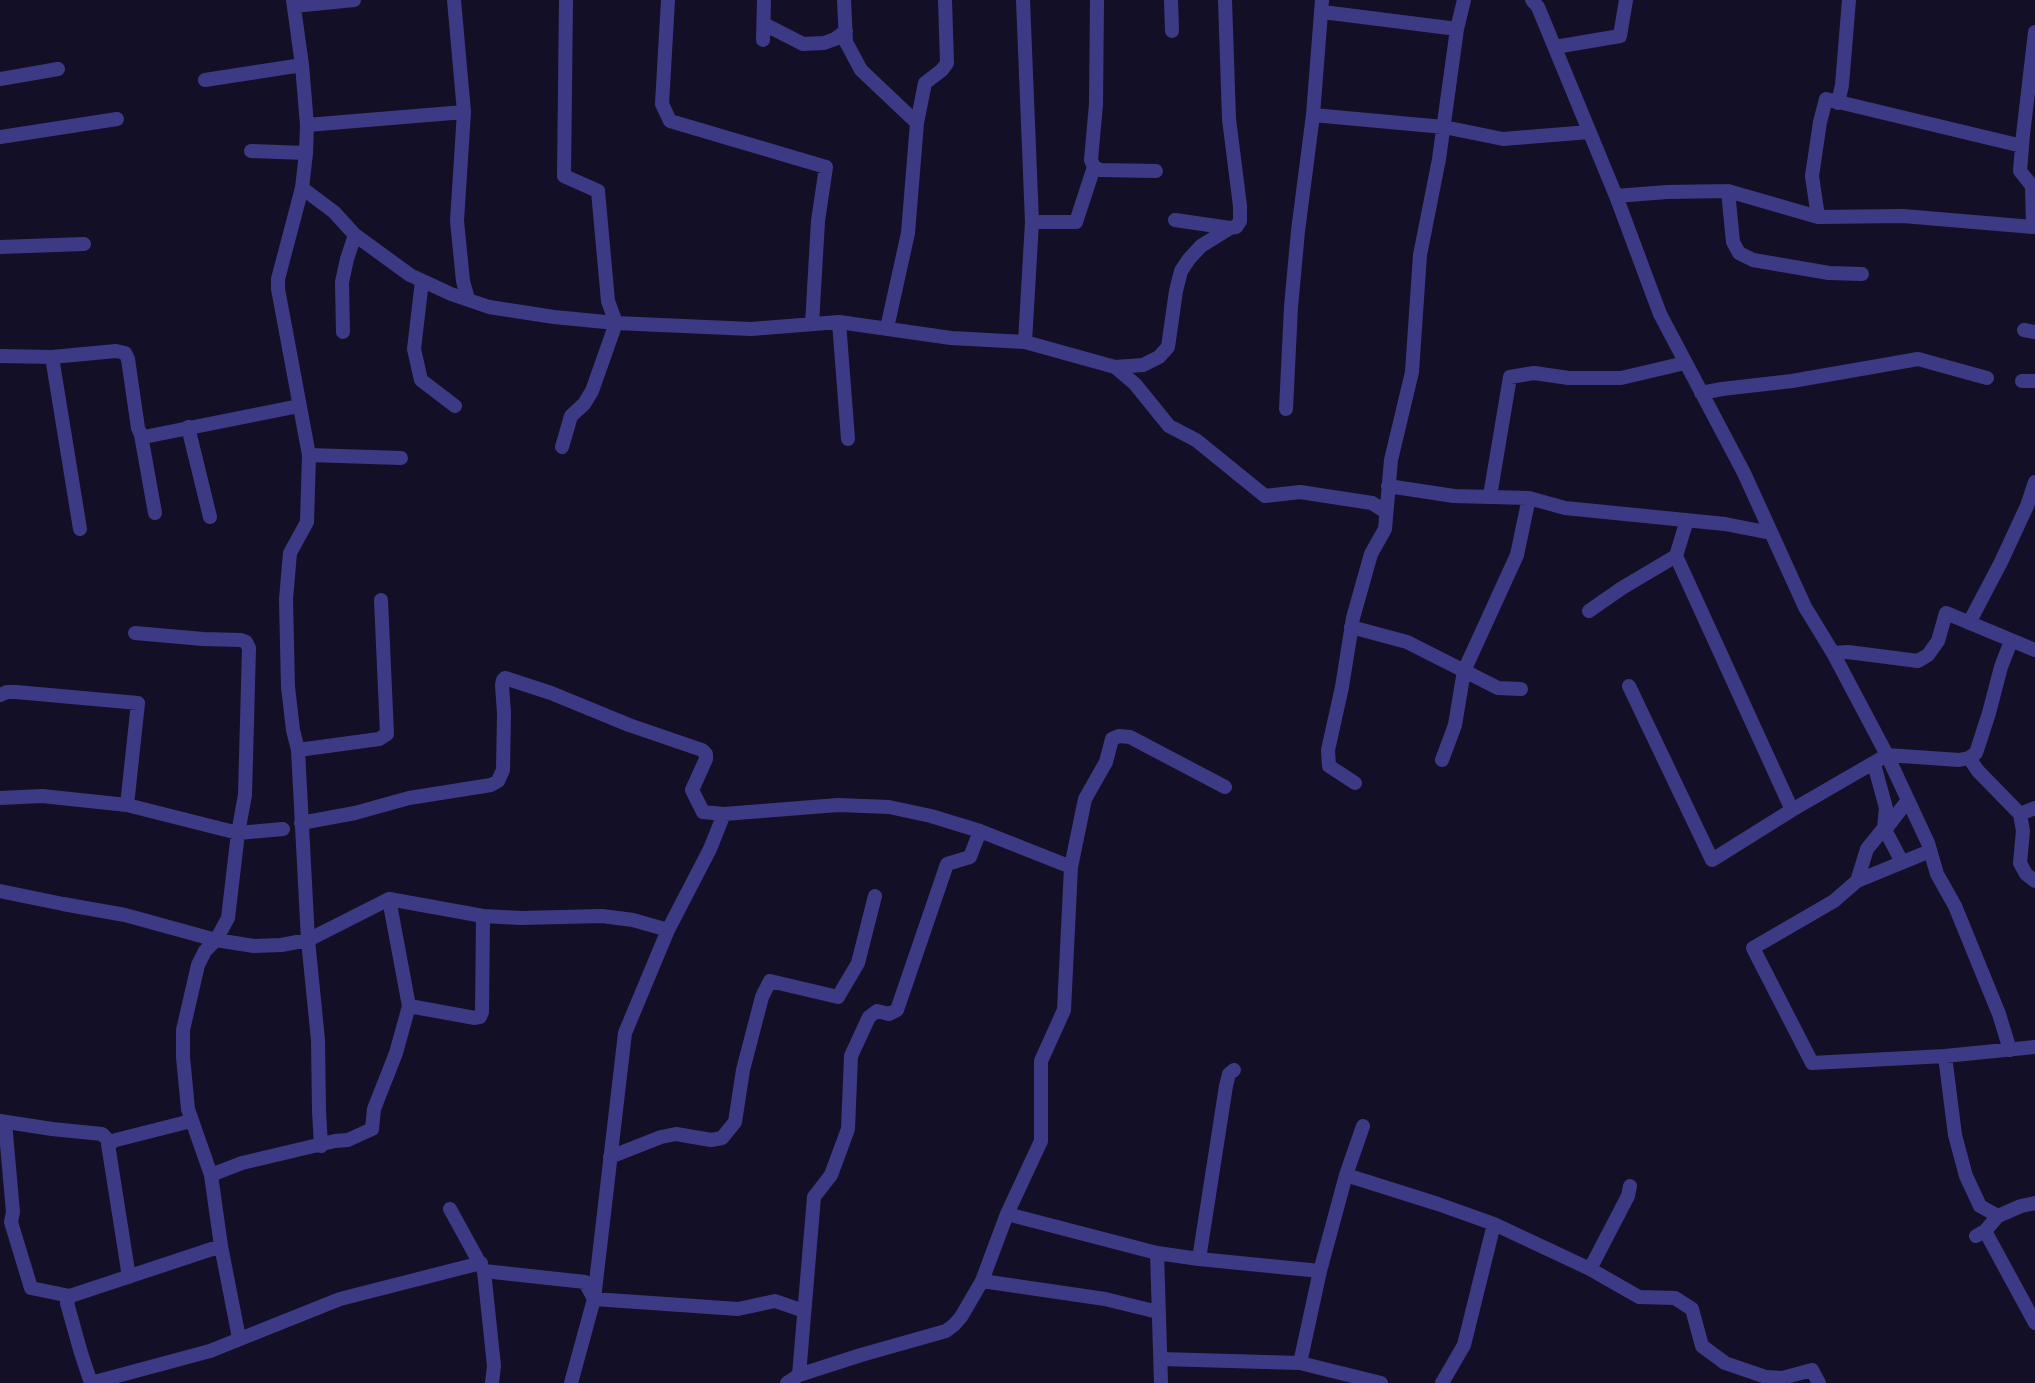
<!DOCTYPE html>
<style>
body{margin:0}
canvas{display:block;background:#130f26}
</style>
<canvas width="2035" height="1383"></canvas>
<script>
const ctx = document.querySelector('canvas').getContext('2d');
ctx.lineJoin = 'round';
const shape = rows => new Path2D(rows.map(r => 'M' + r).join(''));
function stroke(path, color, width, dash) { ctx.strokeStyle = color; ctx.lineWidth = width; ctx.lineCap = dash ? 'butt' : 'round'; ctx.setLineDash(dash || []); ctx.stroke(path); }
const minor = shape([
 [293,0,302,65,307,125,306,153,302,188,278,279,278,289,309,455,307,522,290,553,286,599,288,687,293,730,298,750,308,940,318,1040,319,1111,321,1146],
 [454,0,464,112,457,221,463,281,468,299],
 [668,0,662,104,670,121,826,167,818,221,812,324],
 [844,0,846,42,861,70,917,123],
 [1023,0,1032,222,1025,342],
 [1097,0,1096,104,1091,160,1094,167,1100,170,1156,171],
 [1171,0,1172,31],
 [1532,0,1538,7,1616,196,1660,314,1744,473,1805,607,1833,653,1887,755,1928,843,1937,874,1955,906,1999,1014,2010,1050],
 [294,6,354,0],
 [1323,12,1457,29],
 [764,24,803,44,824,43,835,39,846,31],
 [763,40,764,0],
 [1555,47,1620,36,1626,0],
 [0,79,58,69],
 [205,80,302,65],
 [1838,103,1842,85,1849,0],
 [1313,115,1444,127,1503,139,1589,132],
 [307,125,464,112],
 [0,137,117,119],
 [251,151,306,153],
 [302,188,334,212,355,235,410,275,451,294,489,307,554,317,616,323,751,329,839,322,951,338,1025,342,1115,367,1135,384,1169,426,1196,440,1265,496,1300,492,1372,503,1386,512],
 [1728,191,1733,242,1739,253,1753,260,1829,273,1862,274],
 [1616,196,1667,192,1728,191,1818,217,1903,216,2033,227,2032,186,2020,171,2023,135,2035,32],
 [1818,217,1812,176,1820,122,1826,99,2022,146],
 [1175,220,1230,228,1236,227,1240,221,1240,206,1229,119,1225,0],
 [1032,222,1076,222,1094,167],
 [0,247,84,244],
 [422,281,414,349,421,380,455,406],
 [839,322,848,439],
 [887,328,908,233,917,123,925,83,942,70,947,63,945,0],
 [2024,330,2035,332],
 [343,332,342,282,347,259,355,235],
 [0,356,52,357,116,351,125,353,128,359,138,428,141,435,144,437,299,406],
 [52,357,80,529],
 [1115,367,1143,365,1159,357,1168,347,1176,291,1181,271,1189,259,1201,246,1230,228],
 [2022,381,2035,381],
 [1701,393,1722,389,1792,381,1918,359,1987,378],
 [1286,409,1291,307,1298,231,1313,115,1322,0],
 [188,427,210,517],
 [141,435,155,513],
 [562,447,571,416,584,404,592,391,616,323,608,301,598,191,564,176,566,0],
 [309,455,401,458],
 [1388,486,1454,496,1529,498,1565,508,1725,524,1771,533],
 [1490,496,1510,377,1534,373,1569,378,1621,378,1685,363],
 [1676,556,1687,520],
 [1589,611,1622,588,1676,556,1792,810],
 [1969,623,2001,562,2027,506,2035,482],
 [1351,627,1407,642,1498,688,1521,689],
 [135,633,203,639,241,640,246,642,249,648,245,795,238,833,228,918,216,940,205,951,198,965,183,1030,183,1057,188,1109,211,1175,221,1246],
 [1833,653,1848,652,1918,661,1928,655,1938,641,1946,613,2035,650],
 [1629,686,1712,860,1792,810,1887,755,1959,760,1969,758,1976,753,1989,713,2001,667,2011,641],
 [0,695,7,692,16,692,138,703,127,805],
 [298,750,379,739,387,734,381,600],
 [1969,758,1978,771,2020,814,2023,831,2020,863,2026,874,2035,881],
 [1442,760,1455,725,1464,671,1517,555,1529,498],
 [1874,764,1886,808,1884,828,1867,849,1857,881,1834,901,1753,948,1812,1063,1945,1056,2035,1047],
 [1355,783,1329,766,1328,750,1342,687,1353,618,1371,554,1385,529,1391,460,1412,372,1420,255,1439,159,1457,29,1464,0],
 [0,798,42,796,127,805,238,833,283,829],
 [2020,814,2035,808],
 [301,823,355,813,409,798,491,785,498,781,503,770,504,713,502,685,503,680,505,678,551,693,629,725,702,750,706,754,706,759,692,790,703,812,724,814,838,805,889,807,931,816,980,831,1071,867],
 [1884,828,1902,862],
 [1885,830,1908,800],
 [1857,881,1930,851],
 [0,891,63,904,125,915,216,940,254,946,281,945,308,940,389,899,483,916,521,918,602,916,633,920,668,930],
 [409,1006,475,1018,480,1017,482,1012,483,916],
 [1945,1056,1955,1135,1966,1176,1980,1206,1998,1216],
 [0,1121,52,1129,102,1134,110,1142],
 [5,1122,13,1212,11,1222,31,1288,70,1296],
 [610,1157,661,1137,676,1134,711,1140,722,1138,735,1122,743,1070,762,997,770,981,838,997,858,963,875,896],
 [211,1175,242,1163,335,1141,348,1140,372,1129,374,1109,396,1053,409,1006,389,899],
 [1346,1175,1438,1204,1494,1224,1590,1269,1639,1297,1675,1298,1692,1309,1702,1346,1725,1363,1766,1377,1782,1378,1812,1370,1819,1383],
 [450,1209,484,1271,494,1366,492,1383],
 [1007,1214,1157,1253,1199,1259,1320,1271],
 [1985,1231,2035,1323],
 [1976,1236,1985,1231,1998,1216,2021,1206,2035,1203],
 [1157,1253,1161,1383],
 [1199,1259,1226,1086,1229,1074,1234,1070],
 [1590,1269,1628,1196,1630,1186],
 [484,1271,585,1282,594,1299,738,1309,775,1301,804,1311],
 [129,1277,108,1144,116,1140,191,1121],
 [982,1281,1105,1299,1158,1312],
 [239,1338,221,1246,70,1296,67,1303,81,1353,91,1383,210,1351,340,1299,481,1263],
 [1161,1359,1300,1363,1381,1383],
 [1300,1363,1320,1271,1346,1175,1363,1126],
 [799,1375,814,1197,831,1175,848,1129,851,1056,869,1017,877,1011,889,1014,897,1010,947,864,970,857,980,831],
 [571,1383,594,1299,625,1033,668,930,710,849,724,814],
 [787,1383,799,1375,861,1355,946,1331,954,1325,961,1317,982,1281,1007,1214,1041,1141,1041,1061,1064,1010,1071,867,1085,799,1106,762,1112,739,1119,736,1130,737,1225,787],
 [1442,1383,1464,1345,1494,1224]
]);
stroke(minor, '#3d3a85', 14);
</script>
